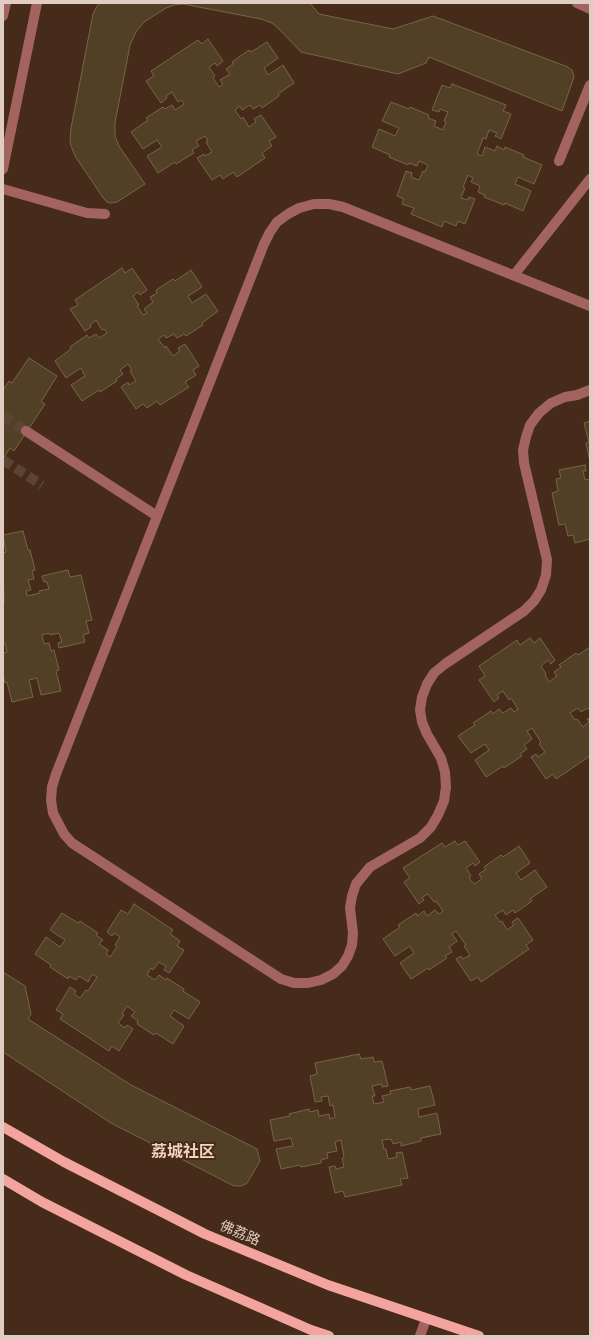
<!DOCTYPE html>
<meta charset="utf-8">
<style>
body{margin:0}
#map{position:relative;width:593px;height:1339px;overflow:hidden;background:#462b1b;font-family:Commissioner,sans-serif}
canvas{display:block}
.frame{position:absolute;inset:0;border:4px solid #dfcdc3;pointer-events:none}
</style>
<div id="map">
<canvas width="593" height="1339"></canvas>
<div class="frame"></div>
</div>
<script>
const ctx = document.querySelector('canvas').getContext('2d');
ctx.lineJoin = 'round';
function paint(path, color) { ctx.fillStyle = color; ctx.fill(path, 'evenodd'); }
const shape = rows => new Path2D(rows.map(r => 'M' + r).join(''));
function stroke(path, color, width, dash) { ctx.strokeStyle = color; ctx.lineWidth = width; ctx.lineCap = dash ? 'butt' : 'round'; ctx.setLineDash(dash || []); ctx.stroke(path); }
function write(font, color, halo, rows, align = 'center') {
  ctx.font = font + ' Commissioner,"Noto Sans SC",sans-serif'; ctx.lineWidth = 4; ctx.setLineDash([]); ctx.textBaseline = 'middle'; ctx.strokeStyle = halo; ctx.fillStyle = color; for (const [text, x, y, turn = 0] of rows) {
    ctx.save(); ctx.translate(x, y); ctx.rotate((+turn || 0) * Math.PI / 180); ctx.textAlign = isNaN(turn) ? turn : align; if (halo) ctx.strokeText(text, 0, 0); ctx.fillText(text, 0, 0); ctx.restore();
  }
}
const building = shape([
 [100,3,310,3,319,14,393,29,433,16,568,67,572,70,574,77,562,111,429,57,426,63,398,74,301,52,279,29,272,23,261,19,183,4,174,5,166,8,144,22,136,32,130,45,115,123,115,136,119,146,145,184,117,202,111,203,107,202,104,199,75,156,70,143,71,128,93,14,97,6,100,3],
 [208,39,223,61,217,66,215,63,209,67,215,76,213,78,219,87,223,84,220,80,230,74,226,69,233,64,232,62,249,50,251,52,267,42,278,58,264,68,268,75,283,65,294,83,278,94,279,96,262,108,260,105,253,109,250,105,242,110,240,106,235,110,241,119,243,117,249,127,256,122,254,119,261,115,276,137,269,141,272,146,262,153,265,158,237,177,233,172,223,179,220,175,212,180,197,158,204,154,205,156,212,152,206,142,208,141,205,136,196,141,199,146,192,150,194,153,176,164,175,162,158,173,147,156,162,147,157,140,143,149,131,132,148,120,146,118,163,107,165,109,172,105,175,110,184,104,181,100,178,102,172,92,166,96,167,98,161,103,146,81,154,76,151,71,198,40,202,44,208,39],
 [452,84,506,105,503,111,511,114,501,139,495,136,497,133,489,130,486,139,483,138,477,154,482,156,485,147,495,151,497,146,504,150,505,147,524,155,523,157,542,165,534,184,518,177,515,184,531,191,523,211,505,203,504,205,484,197,485,195,478,192,480,186,471,182,473,178,468,175,463,187,465,188,461,198,468,200,469,197,475,199,465,224,458,221,456,226,444,221,442,227,411,214,414,208,402,204,404,199,397,196,406,171,412,173,411,177,419,180,423,171,425,172,428,165,419,161,417,166,409,163,408,165,389,157,390,155,372,147,379,129,395,136,399,128,382,121,391,102,409,109,410,107,429,115,428,118,436,121,434,126,443,130,446,122,444,121,448,112,440,109,439,112,432,110,442,85,450,88,452,84],
 [122,268,125,273,132,268,147,290,140,295,138,292,133,296,139,305,137,306,143,315,147,313,144,309,153,302,150,297,157,293,156,290,173,279,175,281,191,270,202,287,188,296,192,303,206,294,218,311,202,323,203,325,186,336,184,334,177,338,174,334,166,338,164,335,158,339,165,348,166,346,173,356,180,351,178,348,185,344,199,366,193,370,196,375,185,382,189,387,160,405,157,401,147,408,143,404,136,409,121,387,128,382,129,385,136,381,130,371,132,370,128,364,120,370,123,374,116,379,117,381,100,392,99,390,82,401,71,385,85,376,81,368,66,378,55,361,71,349,70,347,87,335,89,338,96,334,99,338,107,333,104,329,102,330,96,320,90,325,91,327,85,331,70,309,78,305,75,300,122,268],
 [29,358,57,376,41,402,45,404,14,451,10,448,3,459,3,390,9,381,12,383,29,358],
 [590,421,590,462,586,443,589,442,584,423,590,421],
 [585,465,586,471,583,471,585,480,590,479,590,539,575,543,573,535,568,536,565,524,559,525,552,493,558,491,556,479,561,478,559,470,585,465],
 [23,531,28,550,30,550,35,570,32,571,34,579,28,580,31,590,26,591,27,596,40,593,39,591,49,589,47,582,44,582,42,576,68,570,70,577,81,575,92,620,86,621,89,633,83,635,85,642,59,648,58,643,62,642,59,633,50,635,49,633,42,635,44,644,49,643,51,651,54,650,59,670,56,671,61,691,41,695,37,678,29,680,33,697,12,702,7,682,5,683,3,674,3,653,7,652,5,643,3,643,3,602,4,602,3,553,6,552,3,535,23,531],
 [530,638,534,643,540,638,555,660,551,664,548,660,541,666,546,674,545,675,549,682,557,676,554,672,561,667,559,665,576,653,578,655,590,647,590,710,588,708,581,712,578,708,570,713,575,720,577,719,583,727,589,722,587,719,590,718,590,756,556,779,553,774,546,779,531,757,536,754,538,757,545,752,539,744,541,742,532,728,527,731,532,739,524,745,527,749,520,754,522,756,504,768,503,766,486,777,475,760,489,750,485,744,471,753,458,736,475,725,473,723,491,711,493,714,499,709,503,713,511,708,514,712,518,709,511,698,509,700,503,691,497,695,499,698,494,702,479,680,485,676,479,666,517,640,520,645,530,638],
 [455,841,458,845,465,841,480,862,475,866,473,863,466,868,471,876,469,878,474,884,482,879,479,874,486,869,484,867,501,855,503,857,519,846,530,863,516,873,521,880,535,870,547,887,530,899,532,901,515,913,513,910,506,915,503,910,495,915,500,922,502,921,507,930,514,925,512,922,518,918,533,940,526,945,529,949,481,982,478,977,471,981,456,959,461,956,463,959,470,955,464,946,466,945,456,931,452,934,457,941,449,947,452,952,445,956,447,958,429,970,428,968,411,979,400,963,414,953,410,946,395,956,383,939,400,927,398,925,416,913,417,916,424,911,427,916,435,910,439,914,443,911,436,901,434,902,428,894,422,897,424,900,419,904,404,882,410,878,403,868,442,843,445,847,455,841],
 [134,904,173,930,170,934,180,941,177,946,184,950,169,973,164,970,166,966,159,962,153,970,151,968,147,975,155,980,159,975,166,980,167,978,184,989,183,991,200,1002,189,1019,174,1010,170,1016,184,1026,173,1044,156,1033,154,1035,137,1024,138,1021,131,1016,135,1012,127,1006,122,1014,124,1015,118,1023,125,1028,127,1025,133,1029,119,1051,112,1046,109,1051,60,1019,63,1014,56,1010,70,987,76,991,74,994,80,998,86,990,88,991,97,977,92,974,88,982,79,976,76,980,69,976,68,979,50,967,51,965,35,954,46,937,60,947,65,940,50,930,62,913,78,923,80,921,98,933,96,935,103,940,99,944,108,950,106,954,110,957,117,947,115,945,120,937,114,933,112,936,107,932,121,910,128,914,134,904],
 [3,972,25,986,31,1014,28,1019,131,1085,257,1149,260,1161,247,1183,242,1186,234,1186,111,1123,3,1052,3,972],
 [359,1054,361,1059,373,1057,374,1062,382,1061,388,1086,382,1087,382,1084,372,1086,375,1096,372,1096,374,1104,384,1102,382,1096,391,1094,390,1091,410,1087,411,1090,430,1086,435,1105,418,1109,419,1117,437,1113,441,1134,421,1138,421,1141,401,1146,401,1142,393,1144,391,1139,382,1140,384,1149,386,1149,388,1159,397,1157,396,1153,402,1152,408,1178,400,1179,402,1185,345,1197,343,1191,335,1193,329,1167,335,1166,336,1169,344,1167,342,1158,344,1157,341,1140,335,1142,337,1151,327,1153,328,1158,321,1160,321,1163,301,1167,300,1165,281,1169,276,1149,293,1146,291,1138,274,1141,270,1120,290,1116,289,1114,309,1109,310,1112,318,1110,319,1116,329,1114,330,1119,335,1117,333,1105,330,1106,328,1096,321,1097,322,1101,315,1102,310,1076,317,1074,315,1063,359,1054]
]);
const minorTunnel = shape([
 [3,416,26,431],
 [3,460,42,485]
]);
const minor = shape([
 [577,3,590,9],
 [3,16,6,3],
 [559,161,590,85],
 [3,169,37,3],
 [3,189,87,213,105,214],
 [514,275,590,179],
 [590,306,343,207,329,204,314,204,299,208,288,214,277,222,270,232,264,244,56,774,52,787,51,800,53,813,64,834,72,843,281,979,294,983,308,983,321,980,333,974,342,966,348,956,352,945,353,933,350,908,352,896,356,884,370,867,420,838,431,827,438,815,444,801,446,787,445,772,441,758,427,734,422,722,420,710,422,697,427,684,434,673,445,664,524,611,534,601,541,590,546,575,547,560,524,463,523,450,526,437,530,425,539,413,551,403,565,397,577,395,590,390],
 [26,431,157,516],
 [420,1336,426,1319]
]);
const major = shape([
 [3,1127,64,1162,205,1234,328,1285,479,1336],
 [3,1179,42,1202,186,1275,311,1330,329,1336]
]);
const streetNames = [
 ["佛荔路",240,1233,23]
];
const quarterNames = [
 ["荔城社区",183,1152]
];
paint(building, '#514025');
stroke(building, '#776548', 1);
stroke(minorTunnel, '#5d4334', 10, [10, 5]);
stroke(minor, '#a36460', 10);
stroke(major, '#f3a49f', 10);
write('14px', '#dfcdc3', '#462b1b', streetNames);
write('bold 16px', '#f5d2be', '#462b1b', quarterNames);
</script>
